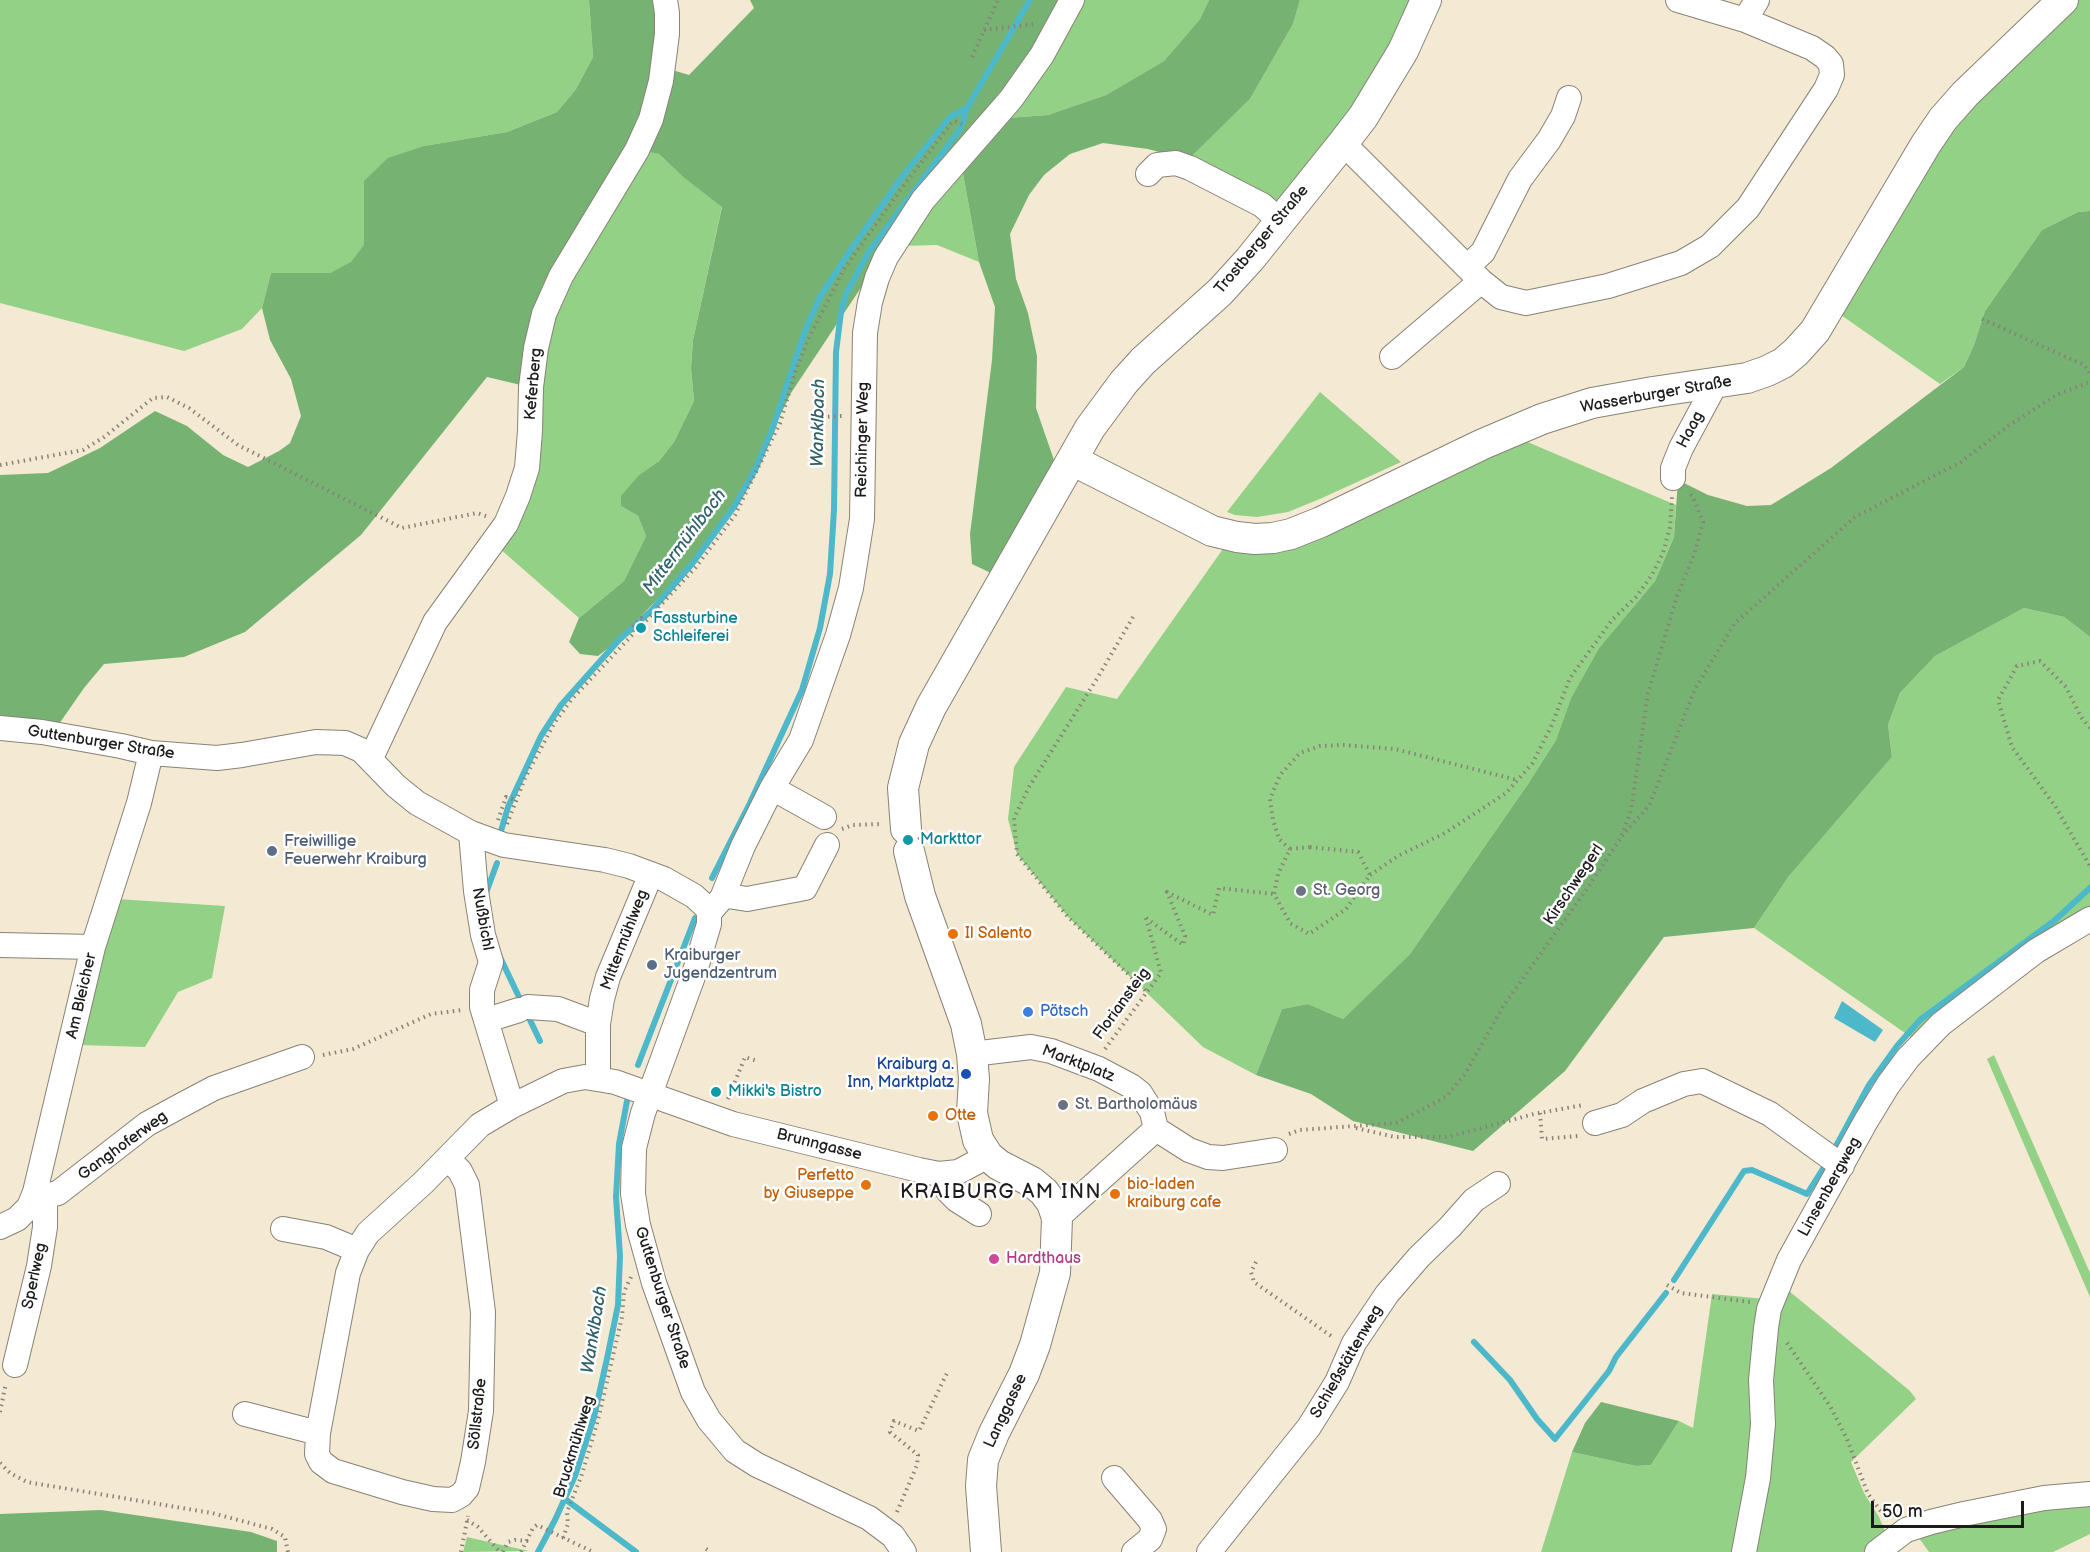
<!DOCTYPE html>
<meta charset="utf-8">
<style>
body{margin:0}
#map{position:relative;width:2090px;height:1552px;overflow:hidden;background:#f4e9d2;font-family:"Balsamiq Sans",sans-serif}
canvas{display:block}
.scale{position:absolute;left:1871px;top:1501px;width:153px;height:27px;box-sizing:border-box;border:3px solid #1c1c1c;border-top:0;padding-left:8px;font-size:18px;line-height:21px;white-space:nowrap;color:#1c1c1c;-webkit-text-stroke:4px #fff;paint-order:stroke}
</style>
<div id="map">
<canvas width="2090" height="1552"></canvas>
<div class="scale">50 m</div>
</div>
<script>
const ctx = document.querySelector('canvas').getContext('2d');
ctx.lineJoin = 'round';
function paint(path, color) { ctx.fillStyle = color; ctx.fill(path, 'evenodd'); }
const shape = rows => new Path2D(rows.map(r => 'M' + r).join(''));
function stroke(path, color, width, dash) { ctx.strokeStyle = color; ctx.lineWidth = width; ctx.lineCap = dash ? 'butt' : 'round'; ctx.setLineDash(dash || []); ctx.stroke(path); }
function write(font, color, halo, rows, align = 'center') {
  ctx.font = font + ' "Balsamiq Sans",sans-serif'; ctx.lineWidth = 5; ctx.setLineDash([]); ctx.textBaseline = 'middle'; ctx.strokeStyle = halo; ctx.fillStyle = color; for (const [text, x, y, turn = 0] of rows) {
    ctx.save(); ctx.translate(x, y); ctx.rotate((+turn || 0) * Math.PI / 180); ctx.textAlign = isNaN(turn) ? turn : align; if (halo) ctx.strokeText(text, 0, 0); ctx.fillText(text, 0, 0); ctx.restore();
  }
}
const green = shape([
 [0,0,589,0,593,57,576,89,557,112,507,132,424,146,364,219,364,246,351,263,330,273,271,273,262,308,242,329,184,351,0,303],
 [1081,0,1209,0,1200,19,1164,61,1106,95,1048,115,1007,118],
 [1300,0,1413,0,1405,23,1359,97,1276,206,1188,160,1250,99,1293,24],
 [2076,0,2090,0,2090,211,2078,212,2042,230,1985,311,1974,345,1964,367,1940,384,1838,313,1947,127],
 [644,150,659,154,683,177,722,206,693,340,691,368,694,401,674,442,659,461,639,475,621,506,638,516,646,536,624,581,579,618,499,548,549,322],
 [962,168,979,262,937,245,900,246],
 [1320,392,1401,462,1322,498,1288,512,1257,517,1235,515,1227,512],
 [1518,438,1676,505,1674,537,1655,581,1599,648,1571,698,1556,740,1528,784,1410,954,1343,1019,1308,1004,1282,1009,1256,1075,1203,1047,1068,917,1017,854,1008,819,1014,767,1066,687,1117,699,1225,546],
 [2024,608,2064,617,2090,637,2090,913,1918,1042,1754,928,1789,876,1892,757,1888,725,1900,693,1935,656],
 [117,899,225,906,212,978,178,992,145,1047,80,1045],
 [1994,1055,2090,1273,2090,1297,1987,1059],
 [1783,1286,1910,1391,1916,1399,1851,1462,1864,1493,1879,1517,1886,1533,1868,1552,1748,1552,1766,1358],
 [1712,1294,1765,1299,1757,1412,1737,1552,1541,1552,1572,1452,1636,1466,1651,1465,1679,1421,1693,1428],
 [2090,1500,2090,1534,2053,1552,1929,1552,1914,1531],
 [467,1537,511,1547,529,1551,463,1552]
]);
const forest = shape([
 [589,0,671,0,669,69,689,75,754,8,750,0,1065,0,1042,37,876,265,791,393,740,498,709,546,616,642,598,656,580,654,569,642,579,618,624,581,646,536,638,516,621,506,621,496,639,475,659,461,674,442,694,401,691,368,693,340,722,207,683,177,659,154,630,148,525,386,487,377,361,535,245,632,184,657,104,664,84,688,59,724,0,720,0,475,48,473,100,448,155,411,187,426,223,455,248,467,279,451,290,443,301,416,291,379,270,340,262,308,271,273,330,273,351,262,364,245,364,181,388,158,424,146,507,132,557,112,576,89,593,57],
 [1209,0,1300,0,1293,24,1250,99,1188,160,1148,149,1103,143,1070,154,1044,175,1029,195,1010,234,1016,279,1028,313,1037,356,1036,408,1055,463,995,575,972,564,970,534,992,360,995,307,979,262,962,168,1007,118,1048,115,1106,95,1164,61,1200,19],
 [2090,211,2090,637,2064,617,2024,608,1935,656,1900,693,1888,725,1892,757,1789,876,1754,928,1664,937,1565,1071,1473,1151,1353,1121,1311,1094,1256,1075,1282,1009,1308,1004,1343,1019,1410,954,1528,784,1556,740,1571,698,1599,648,1655,581,1674,537,1678,480,1708,495,1747,506,1771,505,1831,468,1964,367,1974,345,1985,311,2042,230,2078,212],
 [1601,1402,1679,1421,1651,1465,1636,1466,1572,1452,1585,1423],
 [101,1510,251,1532,277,1541,277,1552,0,1552,0,1514]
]);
const water = shape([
 [1842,1001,1883,1030,1875,1042,1834,1018]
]);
const stream = shape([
 [501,831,508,807,541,736,561,705,619,640,651,611,692,564,734,507,755,470,772,430,805,331,820,297,848,254,902,177,950,117,967,108],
 [712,878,750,803,802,690,820,628,830,574,834,510,836,352,841,312,846,294,868,253,961,128,967,108,1030,0],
 [486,893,497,863],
 [499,955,540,1041],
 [638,1065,695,918],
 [1835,1148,1869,1085,1897,1046,1920,1020,2054,921,2090,888],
 [1674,1280,1744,1171,1752,1170,1807,1194,1826,1164],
 [1474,1342,1510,1380,1537,1419,1555,1439,1609,1371,1616,1357,1666,1293],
 [565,1499,636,1552],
 [538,1552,555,1520,575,1476,594,1417,608,1354,618,1305,620,1256,616,1197,619,1144,627,1101]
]);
const path = shape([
 [984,30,1034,24],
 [972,57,998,0],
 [1982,319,2084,365,2090,374],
 [822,417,842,416],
 [0,465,83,450,104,437,153,398,167,397,189,408,238,445,402,528,477,513,486,516],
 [1133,617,1098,677,1029,787,1014,818,1017,854,1068,917,1147,992],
 [2090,728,2081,717,2066,687,2040,661,2017,666,1998,700,2012,747,2055,806,2090,866],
 [498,820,506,797,515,800],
 [507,824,525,778,555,722,572,699,635,632,632,627,641,618,646,621,696,567,735,515,780,423,796,369,810,336,844,269,898,193,952,122,955,121,962,124],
 [842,829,853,825,882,824],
 [1622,836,1649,806,1695,689,1734,624,1855,517,1961,462,2011,424,2058,394,2090,382],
 [1310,847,1358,852,1370,875,1346,909,1309,934,1290,923,1274,894,1278,874,1290,849,1310,847],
 [1290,849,1279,839,1273,820,1270,799,1280,775,1300,753,1320,746,1344,745,1395,749,1517,780],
 [1370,875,1398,856,1445,833,1506,793,1532,764,1551,727,1570,678,1612,620,1636,597,1652,575,1663,553,1670,527,1672,497],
 [1146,918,1183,945,1185,936,1167,892,1213,915,1219,888,1274,894],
 [1105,1049,1161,973,1146,918],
 [323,1055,353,1049,431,1014,463,1010],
 [728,1099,745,1057,757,1061],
 [1540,1113,1542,1139,1578,1136],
 [1356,1128,1395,1137,1448,1137,1534,1114,1583,1105],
 [1289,1134,1300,1130,1396,1123,1446,1097,1465,1074,1504,1005,1591,883,1620,839,1631,811,1648,693,1677,596,1694,555,1703,522,1693,497,1689,493],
 [1256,1262,1251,1272,1254,1282,1334,1338],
 [1667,1285,1681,1293,1750,1302],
 [1787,1343,1830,1406,1847,1439,1868,1494,1886,1518],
 [0,1412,6,1383],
 [0,1463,10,1473,27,1482,212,1513,272,1529,285,1537,288,1552],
 [897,1512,917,1465,918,1455,890,1432,894,1421,919,1431,947,1373],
 [467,1520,478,1527,500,1552],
 [563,1538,568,1524,567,1512,581,1477,598,1420,622,1317,624,1292,631,1277],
 [706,1549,711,1552],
 [461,1552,468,1516],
 [503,1552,508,1542,515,1540,528,1541],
 [521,1552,533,1528,537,1525,593,1552]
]);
const minor = shape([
 [1678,0,1745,20,1757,0],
 [1343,143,1481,281,1501,297,1526,303,1608,286,1681,263,1710,246,1748,208,1826,89,1832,75,1831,64,1825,57,1812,48,1745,20],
 [1148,174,1157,165,1176,163,1190,168,1262,205,1280,221],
 [1467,267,1483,252,1520,179,1549,140,1563,116,1569,98],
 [1392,357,1481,281],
 [1673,478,1673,468,1681,448,1716,383],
 [0,728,42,732,121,746,151,753,217,758,242,755,316,742,345,743,361,750,396,786,417,803,471,833,504,845,605,860,629,866,664,879,694,896,706,907,709,913,709,924,695,971,643,1113,634,1148,633,1194,638,1225,654,1283,693,1392,709,1420,735,1451,757,1465,869,1518,893,1536,904,1552],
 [371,758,435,622,506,524,518,496,527,468,530,431,531,387,536,348,544,314,561,276,637,150,651,119,661,81,667,34,667,13,665,0],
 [772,788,824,817],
 [471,833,476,891,483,935,491,962,482,990,482,1007,512,1106],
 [722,898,728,896,747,899,805,888,827,845],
 [709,913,722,898,743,846,772,788,801,740,838,635,851,588,862,519,865,333,870,302,877,278,886,257,923,200,1011,99,1042,55,1072,0],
 [0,945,93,947],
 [528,1007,558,1009,598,1024],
 [487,1020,519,1010],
 [972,1054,1031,1047,1051,1051,1099,1069,1131,1086,1140,1093,1152,1112,1156,1129,1189,1150,1208,1157,1223,1158,1275,1150],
 [598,1078,598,1024,602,999,608,977,651,874],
 [1595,1123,1622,1115,1643,1101,1684,1084,1702,1081,1770,1114,1842,1166],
 [448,1159,460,1171,467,1185,483,1312,481,1411,473,1462,467,1488,461,1495,452,1500,433,1499,402,1492,333,1471,321,1462,317,1454,318,1433,348,1273,357,1250,368,1233,423,1183,480,1125,512,1106,563,1081,585,1077,615,1082,733,1124,919,1170,939,1174,958,1172,988,1156],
 [939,1174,948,1191,957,1200,979,1214],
 [45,1196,58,1193,147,1124,180,1106,214,1088,302,1057],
 [1057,1218,1156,1129],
 [0,1227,17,1219,29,1207,35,1192,93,947,139,803,151,753],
 [283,1229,326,1237,357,1250],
 [15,1365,39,1266,45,1227,45,1196,35,1192],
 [245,1414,318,1433],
 [1114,1478,1150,1520,1154,1529,1150,1539,1134,1552],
 [1209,1552,1309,1427,1337,1382,1354,1343,1387,1294,1419,1257,1450,1227,1474,1200,1498,1184],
 [1744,1552,1758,1478,1763,1424,1761,1380,1766,1328,1769,1309,1789,1260,1866,1121,1888,1085,1908,1058,1941,1024,2036,951,2090,919],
 [1877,1552,1906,1530,1931,1522,1964,1514,2044,1498,2090,1494]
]);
const major = shape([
 [1072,460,1212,531,1237,537,1255,539,1273,538,1291,534,1321,522,1483,444,1542,419,1592,403,1653,392,1747,378,1767,371,1783,363,1796,352,1815,331,1926,144,1943,119,1965,94,2063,0],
 [906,829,903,788,914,744,931,707,1090,428,1124,382,1143,361,1220,292,1250,259,1343,143,1363,117,1403,51,1426,0],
 [909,851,920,896,966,1024,972,1054,974,1079,972,1113,978,1140,988,1156,999,1165,1032,1182,1044,1192,1052,1203,1057,1218,1055,1273,1035,1345,1024,1374,994,1433,983,1460,981,1486,986,1552]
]);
const markers = [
 [641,628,6,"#0f9aa8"],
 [908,840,6,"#0f9aa8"],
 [272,851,6,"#5c6f8a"],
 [1301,891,6,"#6b7280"],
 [953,934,6,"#e8710a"],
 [652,965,6,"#5c6f8a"],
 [1028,1012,6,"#3f7fe0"],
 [966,1074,6,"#1a4fb4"],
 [716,1092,6,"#0f9aa8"],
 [1063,1105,6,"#6b7280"],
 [933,1116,6,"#e8710a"],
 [866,1185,6,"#e8710a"],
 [1115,1194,6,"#e8710a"],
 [994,1259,6,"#d1479c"]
];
const streetNames = [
 ["Trostberger Straße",1262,240,-50],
 ["Keferberg",534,384,-85],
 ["Wasserburger Straße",1656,395,-10],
 ["Haag",1691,430,-62],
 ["Reichinger Weg",863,440,-89],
 ["Guttenburger Straße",101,743,9],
 ["Kirschwegerl",1574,885,-56],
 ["Nußbichl",482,919,80],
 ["Mittermühlweg",625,940,-69],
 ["Am Bleicher",82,996,-77],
 ["Floriansteig",1122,1004,-54],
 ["Marktplatz",1078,1064,21],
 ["Brunngasse",819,1145,14],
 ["Ganghoferweg",123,1146,-36],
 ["Linsenbergweg",1830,1187,-61],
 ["Sperlweg",35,1276,-78],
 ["Guttenburger Straße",662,1298,72],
 ["Schießstättenweg",1347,1362,-60],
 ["Langgasse",1006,1411,-65],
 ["Söllstraße",478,1414,-84],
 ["Bruckmühlweg",575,1447,-73]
];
const cultureNames = [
 ["Fassturbine",653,619],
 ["Schleiferei",653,637],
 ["Markttor",920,840],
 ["Mikki's Bistro",728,1092]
];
const serviceNames = [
 ["Freiwillige",284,842],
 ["Feuerwehr Kraiburg",284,860],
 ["Kraiburger",664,956],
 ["Jugendzentrum",664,974]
];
const worshipNames = [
 ["St. Georg",1313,891],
 ["St. Bartholomäus",1075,1105]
];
const foodNames = [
 ["Il Salento",965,934],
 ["Otte",945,1116],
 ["Perfetto",854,1176,"right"],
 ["by Giuseppe",854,1194,"right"],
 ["bio-laden",1127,1185],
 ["kraiburg cafe",1127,1203]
];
const shopNames = [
 ["Pötsch",1040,1012]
];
const transitNames = [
 ["Kraiburg a.",954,1065],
 ["Inn, Marktplatz",954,1083]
];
const hotelNames = [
 ["Hardthaus",1006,1259]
];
const waterNames = [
 ["Wanklbach",819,423,-89],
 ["Mittermühlbach",685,542,-53],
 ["Wanklbach",595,1330,-81]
];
const quarterNames = [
 ["KRAIBURG AM INN",1001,1193]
];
paint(green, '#93d186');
paint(forest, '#76b373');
paint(water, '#4db8ca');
stroke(stream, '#4db8ca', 6);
stroke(minor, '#888277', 26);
stroke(major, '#888277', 32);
stroke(path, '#888277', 4, [1.5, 4.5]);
stroke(minor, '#fff', 24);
stroke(major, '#fff', 30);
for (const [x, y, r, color] of markers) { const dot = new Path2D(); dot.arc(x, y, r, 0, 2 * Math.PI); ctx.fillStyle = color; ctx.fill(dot); stroke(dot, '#fff', 2); }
write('16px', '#1c1c1c', '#fff', streetNames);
write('16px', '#0d838f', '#fff', cultureNames, 'left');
write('16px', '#4e5e75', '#fff', serviceNames, 'left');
write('16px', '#5b616d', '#fff', worshipNames, 'left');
write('16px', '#c56008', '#fff', foodNames, 'left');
write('16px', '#366cbe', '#fff', shopNames, 'left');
write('16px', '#164399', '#fff', transitNames, 'right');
write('16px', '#b23c85', '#fff', hotelNames, 'left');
write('italic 18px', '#32626a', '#fff', waterNames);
ctx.letterSpacing = '1.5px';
write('20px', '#1c1c1c', '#fff', quarterNames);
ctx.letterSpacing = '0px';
</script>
